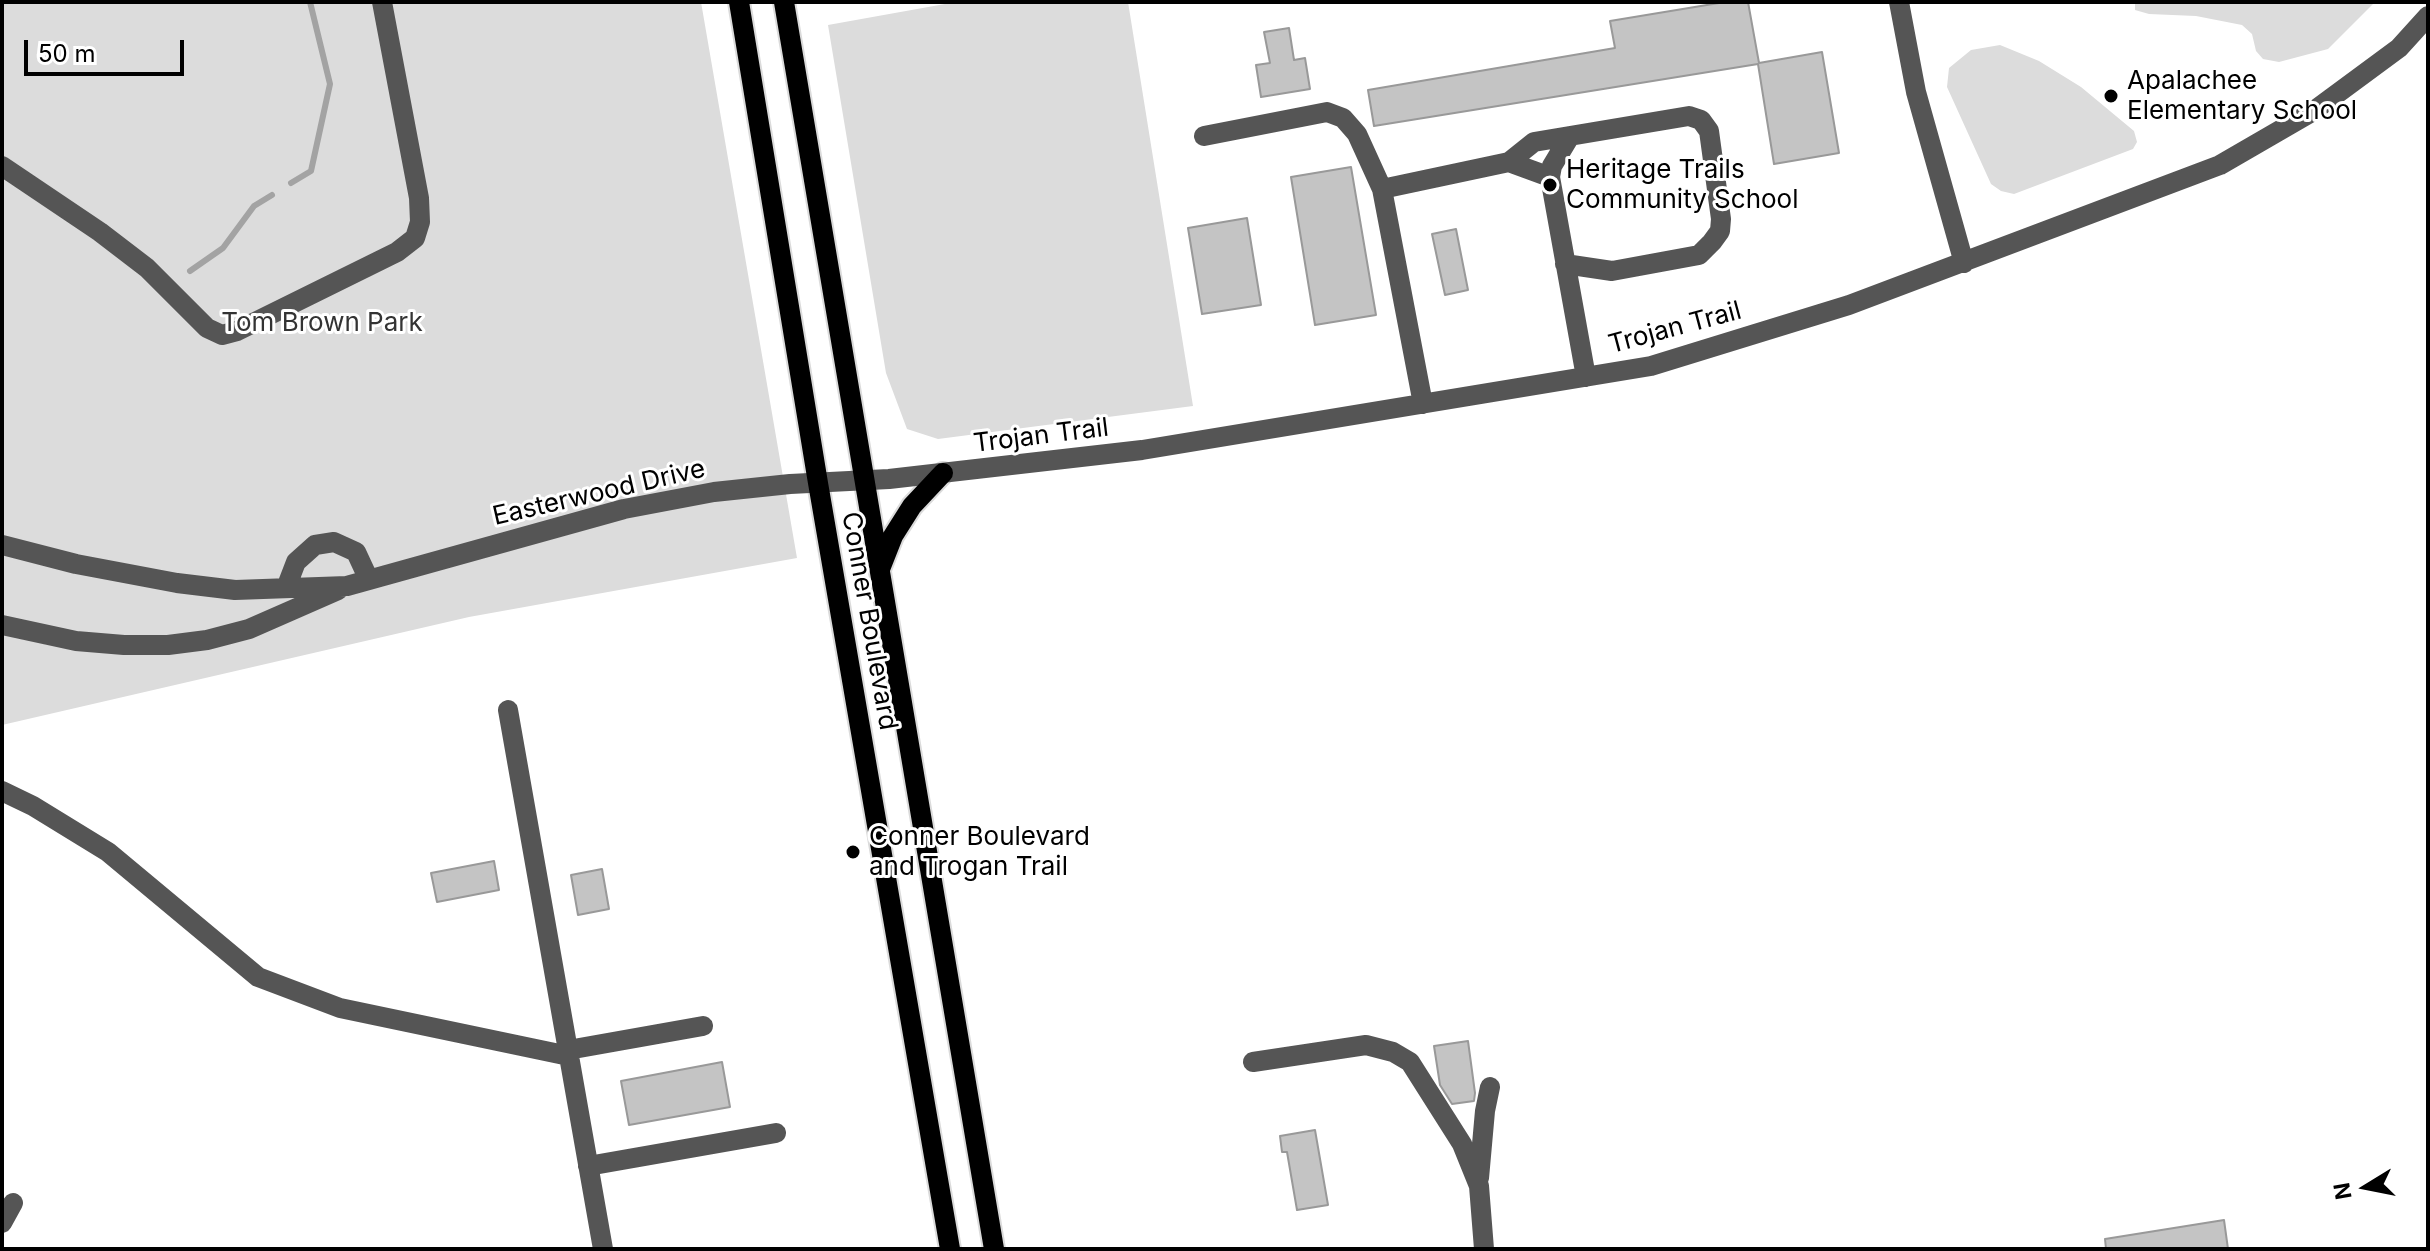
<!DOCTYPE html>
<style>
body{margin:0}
#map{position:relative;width:2430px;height:1251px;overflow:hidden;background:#fff;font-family:Inter,sans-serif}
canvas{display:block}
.frame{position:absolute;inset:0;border:4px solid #000;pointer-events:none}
.north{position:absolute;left:2326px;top:1147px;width:80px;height:80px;-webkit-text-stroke:6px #fff;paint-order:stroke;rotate:260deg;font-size:22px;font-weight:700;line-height:32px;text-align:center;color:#000}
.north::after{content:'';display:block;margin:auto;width:28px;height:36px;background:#000;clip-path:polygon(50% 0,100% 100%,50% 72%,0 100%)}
.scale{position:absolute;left:24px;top:40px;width:160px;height:36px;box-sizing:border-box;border:4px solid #000;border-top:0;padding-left:10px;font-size:24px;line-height:28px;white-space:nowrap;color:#000;-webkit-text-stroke:6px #fff;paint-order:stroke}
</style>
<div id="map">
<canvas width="2430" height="1251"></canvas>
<div class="frame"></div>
<div class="north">N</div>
<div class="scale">50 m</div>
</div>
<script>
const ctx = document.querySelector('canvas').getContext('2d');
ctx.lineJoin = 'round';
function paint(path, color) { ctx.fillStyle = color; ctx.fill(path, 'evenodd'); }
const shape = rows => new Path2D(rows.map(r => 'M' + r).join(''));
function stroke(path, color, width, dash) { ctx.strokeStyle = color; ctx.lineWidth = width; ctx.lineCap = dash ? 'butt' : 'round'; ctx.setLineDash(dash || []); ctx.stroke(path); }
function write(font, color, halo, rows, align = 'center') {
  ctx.font = font + ' Inter,sans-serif'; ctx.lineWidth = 6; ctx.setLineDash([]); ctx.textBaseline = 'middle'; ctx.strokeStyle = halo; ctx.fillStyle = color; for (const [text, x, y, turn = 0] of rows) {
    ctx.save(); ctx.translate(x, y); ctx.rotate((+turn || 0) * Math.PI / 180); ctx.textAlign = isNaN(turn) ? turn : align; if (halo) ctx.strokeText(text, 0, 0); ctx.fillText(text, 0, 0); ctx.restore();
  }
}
const green = shape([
 [2,2,701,2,797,558,469,617,2,725],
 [956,2,1128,2,1193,406,938,439,907,429,886,373,828,25],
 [2135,2,2375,2,2328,49,2279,62,2263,59,2256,51,2252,34,2242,25,2196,16,2149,14,2135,10],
 [2000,45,2039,61,2081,87,2134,131,2137,142,2133,149,2014,194,2001,191,1991,184,1947,87,1949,68,1971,50]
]);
const stream = shape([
 [291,183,311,171,330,84,310,2],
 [190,271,223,248,254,206,272,195]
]);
const building = shape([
 [1725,2,1748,2,1759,63,1822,52,1839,153,1774,164,1758,64,1374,126,1368,90,1615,48,1610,21,1725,2],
 [1289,28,1294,60,1305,58,1310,89,1261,97,1256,65,1270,63,1264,32,1289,28],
 [1351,167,1376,315,1315,325,1291,177,1351,167],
 [1247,218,1261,305,1202,314,1188,228,1247,218],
 [1456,229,1468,290,1445,295,1432,234,1456,229],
 [494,861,499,890,437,902,431,873,494,861],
 [602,869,609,909,578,915,571,875,602,869],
 [1468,1041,1475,1093,1474,1101,1452,1104,1440,1085,1434,1046,1468,1041],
 [722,1062,730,1107,629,1125,621,1081,722,1062],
 [1315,1130,1328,1205,1297,1210,1287,1152,1282,1152,1280,1136,1315,1130],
 [2224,1220,2228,1249,2106,1249,2105,1239,2224,1220]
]);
const minor = shape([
 [1899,2,1916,92,1964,263],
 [1204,136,1327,112,1343,118,1357,134,1382,189,1423,404],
 [1570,136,1552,166,1550,177,1586,377],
 [1509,162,1550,177],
 [2,166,100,232,147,268,207,328,222,335,237,331,397,252,415,238,420,222,419,198,382,2],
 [1382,189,1509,162,1534,142,1689,116,1701,120,1709,131,1721,219,1720,231,1712,242,1699,255,1612,271,1565,264],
 [2,545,76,564,177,583,235,590,347,586,624,509,714,492,790,484,889,479,1142,450,1651,366,1849,305,2220,165,2315,110,2399,48,2428,16],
 [286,588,296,562,315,545,334,542,356,552,369,580],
 [2,625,76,641,124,645,168,645,207,640,249,629,338,590],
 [508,710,603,1249],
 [2,791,33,806,108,852,258,977,340,1008,569,1056],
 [568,1050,703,1026],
 [1253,1062,1366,1045,1393,1052,1410,1062,1462,1144,1479,1186,1484,1249],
 [588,1166,776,1133],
 [1479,1178,1485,1111,1490,1087],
 [2,1223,13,1203]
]);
const major = shape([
 [739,2,818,483,950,1249],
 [784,2,994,1249],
 [880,569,893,536,912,506,943,473]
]);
const markers = [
 [2111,96,8,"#000"],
 [1550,185,8,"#000"],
 [853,852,8,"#000"]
];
const poiNames = [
 ["Apalachee",2127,81],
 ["Elementary School",2127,111],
 ["Heritage Trails",1566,170],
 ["Community School",1566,200],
 ["Conner Boulevard",869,837],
 ["and Trogan Trail",869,867]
];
const parkNames = [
 ["Tom Brown Park",322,323]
];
const streetNames = [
 ["Trojan Trail",1675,328,-15],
 ["Trojan Trail",1041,436,-7],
 ["Easterwood Drive",599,493,-13],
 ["Conner Boulevard",869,621,80]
];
paint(green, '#dcdcdc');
stroke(stream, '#a3a3a3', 6);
paint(building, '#c4c4c4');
stroke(building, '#999', 2);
stroke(major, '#dbdbdb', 24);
stroke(minor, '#555', 20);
stroke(major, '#000', 20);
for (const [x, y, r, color] of markers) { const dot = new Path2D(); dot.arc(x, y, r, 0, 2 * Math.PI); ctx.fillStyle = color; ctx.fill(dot); stroke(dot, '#fff', 3); }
write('26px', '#000', '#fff', poiNames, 'left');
write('26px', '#333', '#fff', parkNames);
write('26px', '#000', '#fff', streetNames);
</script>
